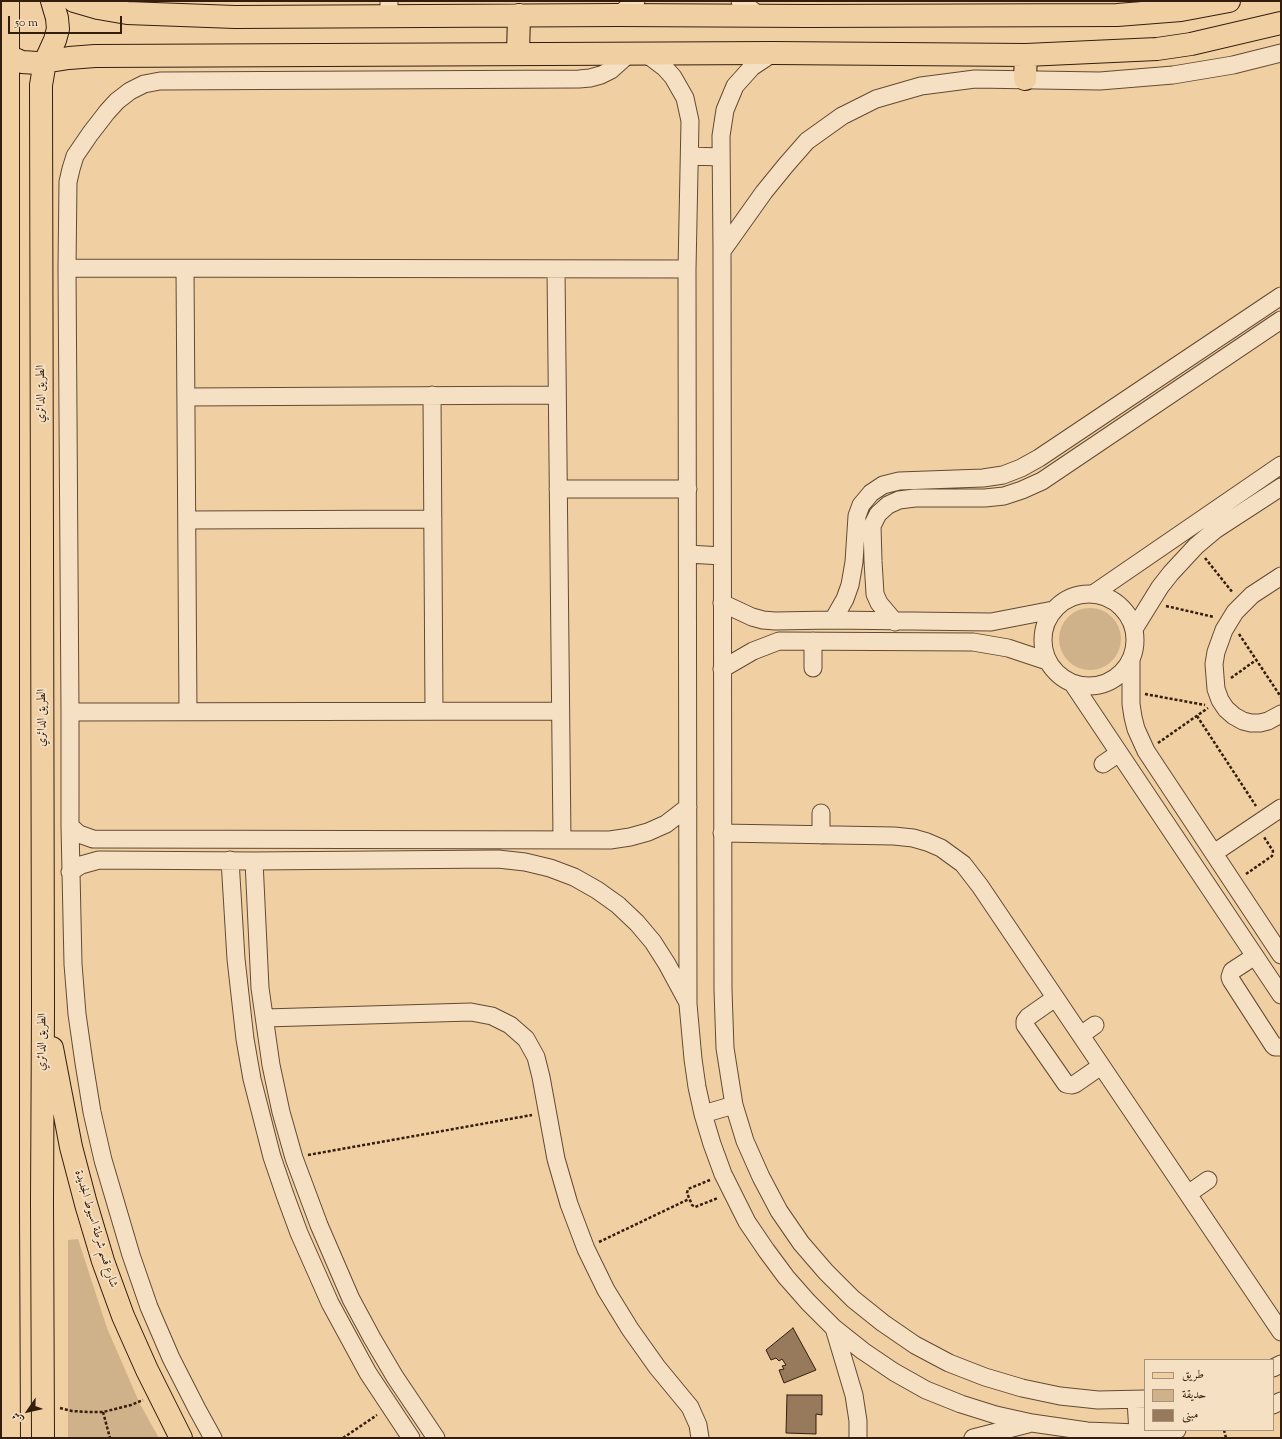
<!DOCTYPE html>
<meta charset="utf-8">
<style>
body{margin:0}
#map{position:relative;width:1282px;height:1439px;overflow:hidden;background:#f0d0a3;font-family:"Sorts Mill Goudy",Amiri,serif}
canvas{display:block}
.frame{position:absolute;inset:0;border:2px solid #341d0d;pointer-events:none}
.legend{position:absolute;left:1144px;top:1359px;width:130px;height:72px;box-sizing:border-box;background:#f5e0c3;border:1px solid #a8927a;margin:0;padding:5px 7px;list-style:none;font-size:12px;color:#341d0d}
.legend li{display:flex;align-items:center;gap:8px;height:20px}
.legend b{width:20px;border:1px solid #a8927a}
.north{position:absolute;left:8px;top:1391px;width:40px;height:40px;-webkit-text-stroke:3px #f5e0c3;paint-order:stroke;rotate:236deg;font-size:11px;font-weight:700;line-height:16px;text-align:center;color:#341d0d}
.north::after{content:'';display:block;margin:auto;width:14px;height:18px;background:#341d0d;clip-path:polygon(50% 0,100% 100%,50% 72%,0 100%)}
.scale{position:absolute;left:8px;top:16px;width:114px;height:18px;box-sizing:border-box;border:2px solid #341d0d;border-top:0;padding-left:5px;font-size:12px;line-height:14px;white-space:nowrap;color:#341d0d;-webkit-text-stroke:3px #f5e0c3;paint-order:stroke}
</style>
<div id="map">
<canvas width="1282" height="1439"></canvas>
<div class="frame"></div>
<ul class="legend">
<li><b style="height:5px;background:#f0d0a3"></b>طريق</li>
<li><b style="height:11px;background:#d0b28a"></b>حديقة</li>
<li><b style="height:11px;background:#967a5b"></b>مبنى</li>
</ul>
<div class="north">ش</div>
<div class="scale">50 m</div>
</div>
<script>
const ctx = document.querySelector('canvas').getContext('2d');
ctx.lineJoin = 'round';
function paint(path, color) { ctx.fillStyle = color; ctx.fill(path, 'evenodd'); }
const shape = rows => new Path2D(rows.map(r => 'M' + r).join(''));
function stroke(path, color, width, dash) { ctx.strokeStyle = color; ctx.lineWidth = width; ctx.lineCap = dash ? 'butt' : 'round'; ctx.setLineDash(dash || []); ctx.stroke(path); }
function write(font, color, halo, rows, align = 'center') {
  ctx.font = font + ' "Sorts Mill Goudy",Amiri,serif'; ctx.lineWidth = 3.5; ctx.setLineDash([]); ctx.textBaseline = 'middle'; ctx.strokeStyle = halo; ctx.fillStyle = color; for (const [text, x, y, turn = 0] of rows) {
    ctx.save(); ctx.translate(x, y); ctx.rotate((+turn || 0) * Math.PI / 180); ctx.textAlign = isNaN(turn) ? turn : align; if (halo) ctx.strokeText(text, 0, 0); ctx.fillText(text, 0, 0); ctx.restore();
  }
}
const green = shape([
 '1059 639a31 31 0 1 1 62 0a31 31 0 1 1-62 0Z',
 [78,1239,107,1328,140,1404,159,1438,68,1438,68,1240]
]);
const building = shape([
 [793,1328,816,1370,784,1383,779,1370,784,1369,782,1366,786,1365,782,1359,779,1361,776,1358,771,1360,766,1350,793,1328],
 [787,1395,822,1395,822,1415,816,1414,816,1434,786,1433,787,1395]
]);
const path = shape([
 [1205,558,1233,593],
 [1166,606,1214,617],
 [1239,634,1281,697],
 [1231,678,1256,660],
 [1145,694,1205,705],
 [1197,716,1256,806],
 [1158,743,1208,708],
 [1246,874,1272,856,1273,851,1264,837],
 [308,1155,532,1115],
 [710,1180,688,1189,687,1193,692,1205,695,1207,718,1198],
 [599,1242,689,1199],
 [60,1408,72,1411,88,1412,103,1412,131,1405,143,1400],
 [103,1412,110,1438],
 [1224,1430,1226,1438],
 [343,1438,377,1415]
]);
const minor = shape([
 [740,1,760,16],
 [618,15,636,1],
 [389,16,389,1],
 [645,53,665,68,673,77,685,98,690,121,687,269,688,1004,693,1059,697,1087,703,1114,712,1144,723,1174,747,1222,766,1250,786,1277,808,1302,834,1328,863,1351,894,1372,926,1390,961,1404,996,1415,1032,1423,1087,1431,1138,1433,1177,1430],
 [773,53,752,67,735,86,725,110,721,136,722,251,723,990,725,1048,734,1105,745,1141,761,1177,779,1211,801,1243,826,1272,853,1299,883,1323,915,1345,949,1363,985,1377,1022,1388,1060,1396,1098,1400,1145,1399],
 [690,156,721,157],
 [722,251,764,192,786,165,807,141,842,116,876,99,921,86,975,79,1100,81,1173,75,1233,65,1281,53],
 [67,268,687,269],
 [185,269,188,712],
 [556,269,562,840],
 [432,395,434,711],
 [186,397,557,395],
 [558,489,688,489],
 [187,520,433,519],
 [688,554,722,556],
 [1281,576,1252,595,1235,612,1224,630,1216,652,1214,664,1216,689,1220,700,1226,709,1234,716,1243,721,1251,723,1260,723,1268,721,1281,714],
 '1043 640a46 46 0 1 1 92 0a46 46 0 1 1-92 0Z',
 [1093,594,1281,465],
 [722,603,752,617,763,620,775,621,833,620,991,622,1053,610],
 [833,620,845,599,850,585,854,562,857,516,861,505,871,493,883,485,899,481,983,478,1003,475,1021,468,1039,458,1281,296],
 [895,622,879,603,875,594,873,561,872,526,878,514,888,505,899,500,915,498,985,498,1004,496,1022,490,1042,481,1281,320],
 [1134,629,1160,587,1171,573,1196,546,1215,530,1281,487],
 [813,641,813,668],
 [1131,660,1131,704,1133,717,1136,729,1146,751,1281,955],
 [722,669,753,651,779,641,973,642,1008,648,1047,661],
 [1073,684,1281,995],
 [70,712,560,711],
 [1103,764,1119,753],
 [821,813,821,835],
 [70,826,79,834,93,839,610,840,630,837,648,832,666,824,688,807],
 [722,833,894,836,913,838,927,842,941,848,963,864,980,886,1281,1332],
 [1214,853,1281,808],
 [230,860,236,959,245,1039,252,1079,272,1157,285,1195,299,1233,330,1303,368,1373,411,1438],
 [254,861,260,988,271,1065,281,1112,294,1158,319,1225,351,1299,372,1338,395,1377,436,1438],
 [70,872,81,865,99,860,254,861,498,859,525,862,550,868,574,877,597,890,618,905,637,923,653,942,667,964,687,1001],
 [1255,956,1232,971,1230,977,1231,980,1273,1045,1275,1047,1281,1047],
 [1055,998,1028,1017,1025,1021,1025,1025,1066,1084,1072,1085,1075,1084,1101,1066],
 [265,1018,471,1012,492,1016,510,1025,526,1039,536,1057,541,1077,556,1159,569,1204,586,1249,606,1290,630,1329,657,1367,690,1407,698,1425,700,1438],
 [1081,1035,1095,1025],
 [703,1114,734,1105],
 [1188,1194,1208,1180],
 [834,1328,854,1395,858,1421,858,1438],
 [1273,1368,1281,1364],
 [1136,1400,1138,1433],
 [1273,1405,1281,1401],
 [213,1438,197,1409,171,1358,149,1307,131,1255,103,1160,92,1112,84,1063,77,1014,73,964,70,826,70,712,67,268,68,182,71,169,75,156,90,134,107,112,117,101,130,91,144,84,160,81,579,79,590,78,601,75,611,70,630,53],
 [973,1438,1028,1424]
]);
const major = shape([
 [8,1,8,1210,9,1438],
 [74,1,98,8,127,13,235,17,618,15,807,16,1117,15,1181,10,1229,1],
 [518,54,519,15],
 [8,56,22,62,37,63,69,58,95,56,773,53,1026,55,1157,49,1191,44,1281,23],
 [1025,79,1026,55],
 [52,1048,71,1147,86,1204,103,1261,123,1316,147,1370,181,1438],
 [43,1438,42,1201,43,1008,41,85,45,62,55,40,58,29,57,18,52,1]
]);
const streetNames = [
 ["الطريق الدائري",42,394,-90],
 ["الطريق الدائري",43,718,-90],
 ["الطريق الدائري",43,1042,-89],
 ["شارع قسم شرطة اسيوط الجديدة",95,1229,73]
];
paint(green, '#d0b28a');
paint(building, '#967a5b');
stroke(building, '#341d0d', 1);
stroke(minor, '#634a32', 19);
stroke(major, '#341d0d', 24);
stroke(path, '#341d0d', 2.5, [3, 2]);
stroke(minor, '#f5e0c3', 17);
stroke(major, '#f0d0a3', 22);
write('12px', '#341d0d', '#f5e0c3', streetNames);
</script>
